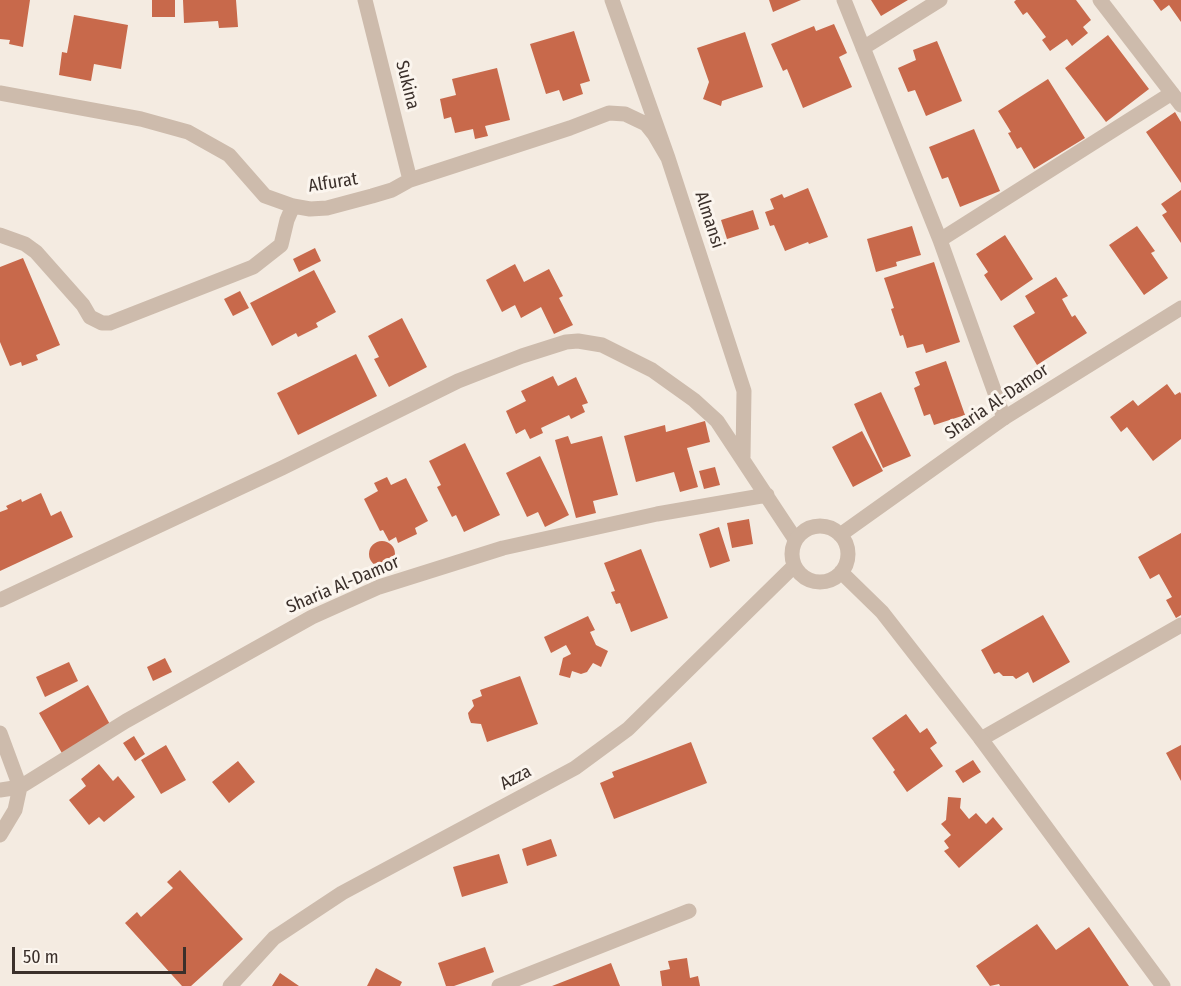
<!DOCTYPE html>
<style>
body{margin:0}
#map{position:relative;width:1181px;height:986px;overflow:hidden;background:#f4ebe1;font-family:"Fira Sans Condensed",sans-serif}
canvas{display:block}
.scale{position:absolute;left:12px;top:947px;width:174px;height:27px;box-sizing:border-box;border:3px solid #3b302b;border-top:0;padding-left:8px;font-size:18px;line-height:21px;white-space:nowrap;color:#3b302b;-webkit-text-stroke:4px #fbf5ee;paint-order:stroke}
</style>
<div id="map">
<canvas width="1181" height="986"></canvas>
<div class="scale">50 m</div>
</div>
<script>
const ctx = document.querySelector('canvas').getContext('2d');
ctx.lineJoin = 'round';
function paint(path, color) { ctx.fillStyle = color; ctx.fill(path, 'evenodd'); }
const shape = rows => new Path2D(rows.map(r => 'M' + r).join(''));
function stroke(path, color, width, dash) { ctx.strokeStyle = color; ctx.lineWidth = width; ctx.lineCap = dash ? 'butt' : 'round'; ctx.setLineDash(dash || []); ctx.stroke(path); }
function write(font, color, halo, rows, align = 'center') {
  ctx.font = font + ' "Fira Sans Condensed",sans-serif'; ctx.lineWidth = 6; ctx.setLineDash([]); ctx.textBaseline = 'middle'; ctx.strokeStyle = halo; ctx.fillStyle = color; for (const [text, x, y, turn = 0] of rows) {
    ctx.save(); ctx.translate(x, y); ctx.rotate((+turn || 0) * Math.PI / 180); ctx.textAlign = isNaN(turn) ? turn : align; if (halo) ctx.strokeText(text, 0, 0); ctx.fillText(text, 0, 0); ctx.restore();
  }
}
const building = shape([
 [0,0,30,0,23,47,9,44,10,40,0,39],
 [152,0,175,0,175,17,152,17],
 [183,0,236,0,238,27,219,28,218,21,184,23],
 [769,0,801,0,773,12],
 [871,0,908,0,881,16],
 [1016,0,1076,0,1091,20,1083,27,1088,33,1072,46,1067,39,1050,51,1042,40,1046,37,1027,12,1023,15,1014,2],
 [1153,0,1181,0,1181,22,1169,5,1161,11],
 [74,15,128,25,121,69,94,64,91,81,59,75,62,52,67,53],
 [834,24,847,53,839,57,852,87,803,108,787,69,783,71,771,44,814,26,816,31],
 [574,31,590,81,580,84,583,94,563,101,559,90,546,94,530,44],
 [745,32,763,87,722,101,721,106,703,99,709,82,697,48],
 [1108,35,1149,89,1106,122,1065,68],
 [937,41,962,101,926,116,915,90,908,92,898,68,916,60,913,50],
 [497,68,510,120,485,126,488,136,475,139,473,129,455,133,451,117,444,119,440,99,456,95,452,79],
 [1048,79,1085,138,1034,169,1021,147,1017,149,1008,133,1011,132,998,111],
 [1175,112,1181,122,1181,183,1146,132],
 [974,129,1000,191,960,207,948,177,942,179,929,147],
 [808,188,828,237,809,244,808,242,785,251,774,225,770,226,765,212,774,209,770,199,782,194,784,198],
 [1181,190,1181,243,1162,215,1167,212,1161,204],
 [753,210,759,229,727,239,721,220],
 [912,226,921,255,896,262,897,266,876,272,867,239],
 [1137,226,1155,251,1151,253,1168,278,1144,295,1109,245],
 [1005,235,1033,279,1001,301,984,275,988,272,976,254],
 [315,248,321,261,299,272,293,259],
 [23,258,60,345,36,355,38,360,22,366,21,362,10,366,0,342,0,267],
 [934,262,960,342,926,353,923,344,907,348,903,335,900,336,891,309,894,308,884,278],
 [515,264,524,282,549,269,563,296,559,298,573,325,554,334,541,307,521,318,515,305,502,312,486,280],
 [314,270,336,312,316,323,318,327,298,337,296,333,272,346,250,303],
 [1056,277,1068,296,1062,299,1072,317,1075,315,1087,333,1037,365,1013,326,1035,313,1025,296],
 [240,291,249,308,233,316,224,299],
 [402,318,427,367,389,387,374,359,379,357,368,336],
 [356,354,377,396,298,435,277,393],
 [946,361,965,415,934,425,930,414,924,416,914,388,920,385,915,372],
 [553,376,558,386,576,377,588,403,582,405,585,412,571,419,569,415,541,428,543,433,530,439,525,429,516,434,506,411,526,401,521,391],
 [1167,384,1175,395,1180,392,1181,394,1181,439,1153,461,1127,427,1121,432,1110,417,1133,400,1138,406],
 [881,392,911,456,883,468,854,404],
 [705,421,710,442,687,448,698,487,680,492,674,472,636,482,624,436,665,425,666,432],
 [862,431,883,471,853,487,832,447],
 [568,436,571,444,602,436,618,495,593,501,596,513,576,518,555,440],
 [465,443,500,515,464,532,456,515,452,517,437,487,441,485,429,461],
 [540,456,569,515,545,527,538,512,527,517,506,473],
 [715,467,720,485,704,489,699,471],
 [387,477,391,485,406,478,428,521,415,528,417,534,398,543,396,537,389,541,383,530,380,531,364,499,378,491,374,483],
 [41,493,51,516,61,511,73,537,0,571,0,512,8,509,6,506,21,499,22,502],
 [749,519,753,544,732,548,727,523],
 [719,527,730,561,710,568,699,534],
 [1181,533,1181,615,1176,618,1166,600,1172,597,1159,574,1150,579,1138,557],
 '369 554a13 13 0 1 1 26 0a13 13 0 1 1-26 0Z',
 [641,549,668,618,631,632,620,603,616,604,611,592,615,591,604,563],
 [1043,615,1070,662,1033,683,1028,672,1016,679,1013,676,1003,676,999,672,994,674,981,650],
 [588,616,595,630,590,632,596,645,608,651,601,667,593,663,587,672,581,674,572,671,570,678,559,675,563,658,571,654,566,645,551,653,544,637],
 [165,658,172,672,153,681,147,667],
 [69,662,78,681,45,697,36,677],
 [520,676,538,724,487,742,481,724,471,723,469,718,468,713,474,706,472,700,482,696,480,690],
 [88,685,112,728,63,755,39,713],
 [906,714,920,733,927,728,937,743,930,748,943,766,907,792,893,772,895,770,872,738],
 [134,736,145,754,135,761,123,743],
 [691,742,707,783,614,819,600,783,614,777,612,772],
 [166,745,186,780,161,794,141,760],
 [1181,745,1181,781,1166,753],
 [973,760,981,772,963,783,955,771],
 [238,761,255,782,229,803,212,782],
 [99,764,113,781,118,776,135,797,104,822,99,817,89,825,69,800,86,786,81,779],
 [948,797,961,798,960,808,969,819,976,813,986,824,993,817,1003,829,959,868,944,851,949,848,944,841,951,835,941,824,946,820],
 [551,839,557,856,527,866,522,849],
 [499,854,508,883,462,897,453,867],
 [180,870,243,939,191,986,182,986,125,923,137,912,141,917,173,888,167,882],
 [1037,924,1056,950,1089,927,1129,986,1000,986,999,984,990,986,976,966],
 [485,947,494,972,454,986,446,986,438,963],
 [687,958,690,978,698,976,700,986,662,986,660,971,670,969,668,961],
 [611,963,620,986,552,986],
 [376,968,402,982,400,986,367,986],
 [280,973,299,986,272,986]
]);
const minor = shape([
 [365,0,410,180],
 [612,0,668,158,744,391,743,457],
 [844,0,940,240,1004,418],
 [1100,0,1181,105],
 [863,48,940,0],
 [0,93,141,119,188,132,229,155,265,196,293,206,310,209,327,208,372,196,392,190,410,180,570,128,609,113,625,114,646,124,654,134,668,158],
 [0,235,25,244,36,252,83,305,90,317,102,323,110,323,253,267,281,245,287,220,293,206],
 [940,240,1172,93],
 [0,600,282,468,458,381,522,356,566,342,578,341,602,345,652,370,694,400,717,421,795,539],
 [0,733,20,787],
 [981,739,1181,625],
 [0,790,20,787],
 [0,835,15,810,20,787,126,721,312,617,379,587,503,548,657,514,767,495],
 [230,986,274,938,342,893,575,768,628,729,794,566],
 [499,986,689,911]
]);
const tertiary = shape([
 '792 554a28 28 0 1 1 56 0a28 28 0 1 1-56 0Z',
 [840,535,1004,418,1181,308],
 [841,572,882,612,981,739,1163,986]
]);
const streetNames = [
 ["Sukina",407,85,76],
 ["Alfurat",333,183,-9],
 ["Almansi",709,220,72],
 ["Sharia Al-Damor",997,402,-34],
 ["Sharia Al-Damor",343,585,-23],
 ["Azza",516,778,-28]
];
paint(building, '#c8694b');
stroke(minor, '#cdbbac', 15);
stroke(tertiary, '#cdbbac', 15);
write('18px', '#3b302b', '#fbf5ee', streetNames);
</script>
